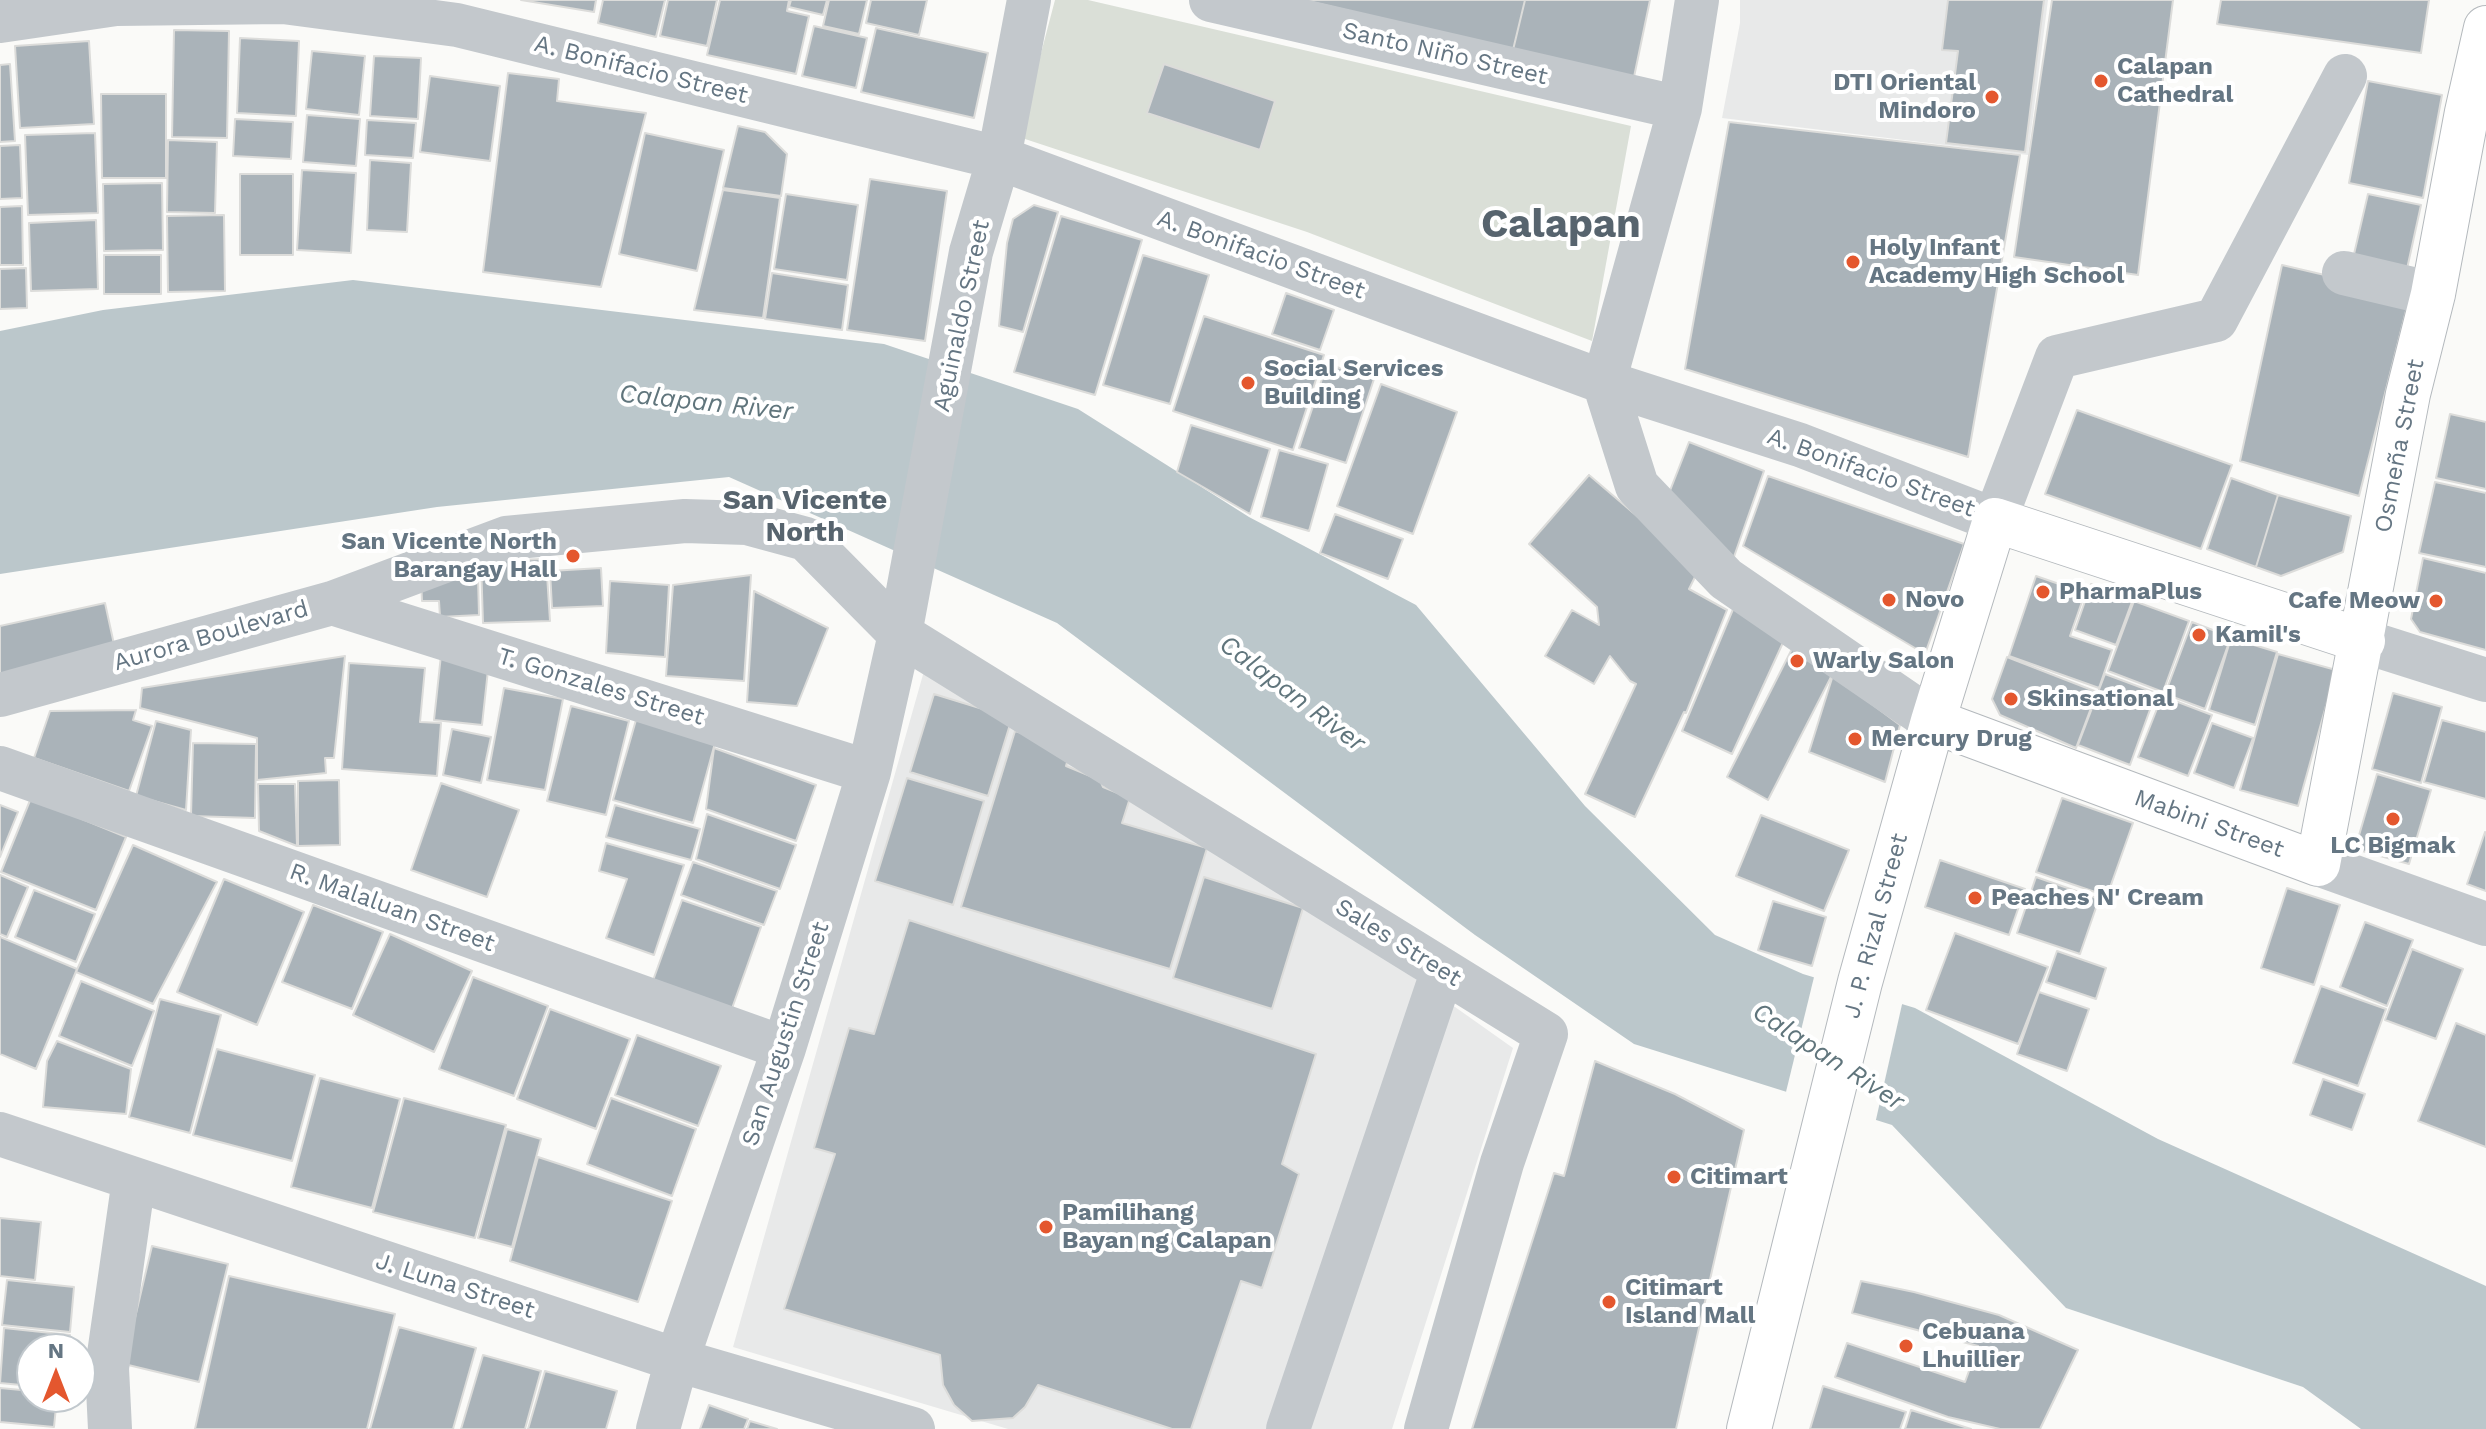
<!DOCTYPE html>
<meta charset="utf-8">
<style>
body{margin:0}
#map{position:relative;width:2486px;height:1429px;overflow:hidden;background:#fafaf8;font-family:"Work Sans",sans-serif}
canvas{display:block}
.north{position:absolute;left:16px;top:1333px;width:80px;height:80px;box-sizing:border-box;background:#fff;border:2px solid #c1c8cd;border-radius:50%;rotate:0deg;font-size:22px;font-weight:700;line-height:32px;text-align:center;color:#657683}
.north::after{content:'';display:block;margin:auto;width:28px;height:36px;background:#e4572e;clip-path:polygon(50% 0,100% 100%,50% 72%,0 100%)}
</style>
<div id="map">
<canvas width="2486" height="1429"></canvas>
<div class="north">N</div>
</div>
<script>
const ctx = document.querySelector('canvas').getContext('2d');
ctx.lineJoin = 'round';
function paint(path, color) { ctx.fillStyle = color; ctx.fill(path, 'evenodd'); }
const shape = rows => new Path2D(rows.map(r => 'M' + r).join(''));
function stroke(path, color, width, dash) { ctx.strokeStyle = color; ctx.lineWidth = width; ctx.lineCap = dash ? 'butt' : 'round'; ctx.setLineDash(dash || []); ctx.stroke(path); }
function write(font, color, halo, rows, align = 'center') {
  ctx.font = font + ' "Work Sans",sans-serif'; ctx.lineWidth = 8; ctx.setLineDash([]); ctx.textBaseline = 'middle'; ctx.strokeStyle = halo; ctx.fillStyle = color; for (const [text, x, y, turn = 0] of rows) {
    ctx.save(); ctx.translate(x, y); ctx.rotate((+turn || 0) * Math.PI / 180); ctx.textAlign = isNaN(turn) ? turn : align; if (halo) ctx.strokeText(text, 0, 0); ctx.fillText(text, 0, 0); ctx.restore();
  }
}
const built = shape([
 [1740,0,2048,0,2028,155,1722,118,1740,23],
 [924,671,1014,695,1513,1048,1392,1429,1008,1429,733,1347]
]);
const green = shape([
 [1055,0,1088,0,1631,126,1592,341,1307,232,1019,137]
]);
const water = shape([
 [353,280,884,344,1078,409,1249,517,1416,605,1585,806,1715,935,1803,974,1915,1008,2158,1139,2486,1286,2486,1429,2361,1429,2303,1387,2066,1308,1892,1125,1634,1044,1475,935,1057,623,729,477,437,507,0,574,0,331,103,310]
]);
const pier = shape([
 [1815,973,1903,1000,1875,1124,1785,1096]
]);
const building = shape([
 [521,0,596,0,594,12,521,0],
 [603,0,665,0,656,37,598,23,603,0],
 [668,0,717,0,707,46,660,36,668,0],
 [720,0,789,0,787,11,809,16,796,74,707,55,720,0],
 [791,0,827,0,823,15,789,7,791,0],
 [829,0,867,0,859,34,823,26,829,0],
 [871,0,927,0,919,35,866,23,871,0],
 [1303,0,1525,0,1513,50,1303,0],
 [1525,0,1650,0,1634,77,1513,50,1525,0],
 [1948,0,2044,0,2025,152,1946,143,1958,51,1942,50,1948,0],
 [2052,0,2173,0,2138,275,2014,257,2052,0],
 [2221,0,2429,0,2421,53,2217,24,2221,0],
 [814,26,867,38,856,88,802,76,814,26],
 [876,28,988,53,974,118,861,92,876,28],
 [174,30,229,31,227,138,172,137,174,30],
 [240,38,299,41,296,116,237,113,240,38],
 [89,41,94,124,20,128,15,46,89,41],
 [312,51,365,56,359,115,306,109,312,51],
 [374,56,421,58,418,119,370,116,374,56],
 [10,64,15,141,0,142,0,65,10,64],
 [1164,64,1275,101,1260,150,1147,113,1164,64],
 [508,73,559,79,557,101,646,113,601,287,483,272,508,73],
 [430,76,500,86,490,161,420,152,430,76],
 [2368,81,2442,95,2423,198,2349,183,2368,81],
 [101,94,166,94,166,178,102,178,101,94],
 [307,115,360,119,356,166,303,162,307,115],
 [235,119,293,122,291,159,233,156,235,119],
 [367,120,416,123,413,158,365,155,367,120],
 [1729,122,2020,155,1968,457,1685,369,1729,122],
 [738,126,765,132,787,154,781,196,723,188,738,126],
 [95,133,98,213,28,215,25,135,95,133],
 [645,133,724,150,697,271,619,254,645,133],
 [168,140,217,142,215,213,167,212,168,140],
 [20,145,22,198,0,199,0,146,20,145],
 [370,160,411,163,407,232,367,230,370,160],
 [302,170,356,173,351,253,297,250,302,170],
 [240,174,293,174,293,255,240,255,240,174],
 [870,179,947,191,925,341,847,330,870,179],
 [162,183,163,250,104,251,103,184,162,183],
 [723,190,780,198,763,318,694,310,723,190],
 [786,194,858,205,847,280,774,269,786,194],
 [2368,194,2421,205,2405,278,2351,267,2368,194],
 [1034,205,1058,212,1023,332,999,326,1007,243,1013,219,1034,205],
 [22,206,23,265,0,265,0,207,22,206],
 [224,215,225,291,168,292,167,216,224,215],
 [1061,216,1142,240,1095,395,1014,372,1061,216],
 [96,220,98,289,31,291,29,223,96,220],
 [104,255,161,255,161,294,104,294,104,255],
 [1143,255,1209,275,1170,404,1103,385,1143,255],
 [2282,265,2410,295,2359,496,2240,461,2282,265],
 [26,268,27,308,0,309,0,269,26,268],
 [772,273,848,285,842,330,765,319,772,273],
 [1286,293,1334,310,1320,350,1272,334,1286,293],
 [1204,316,1324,355,1293,450,1173,411,1204,316],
 [1327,364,1374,379,1346,463,1299,448,1327,364],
 [1381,384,1457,412,1413,534,1337,506,1381,384],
 [2077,410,2232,465,2201,549,2045,494,2077,410],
 [2450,414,2486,422,2486,489,2436,478,2450,414],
 [1191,425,1270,449,1250,514,1177,472,1191,425],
 [1689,442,1764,471,1729,571,1664,506,1689,442],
 [1279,450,1328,464,1309,531,1261,517,1279,450],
 [1589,475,1699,569,1689,589,1727,610,1686,713,1684,712,1635,817,1585,794,1636,684,1630,681,1610,656,1594,684,1545,656,1572,610,1599,625,1597,607,1529,544,1589,475],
 [1768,476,1964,544,1925,654,1743,546,1768,476],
 [2231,478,2278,495,2256,567,2207,549,2231,478],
 [2435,482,2486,493,2486,567,2419,553,2435,482],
 [2278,495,2351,516,2343,552,2281,576,2256,567,2278,495],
 [1335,514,1403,539,1388,579,1320,553,1335,514],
 [2423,558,2486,573,2486,650,2420,632,2411,619,2423,558],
 [546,559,550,621,483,623,481,561,546,559],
 [601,568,603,606,552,608,550,571,601,568],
 [751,575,744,681,666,676,673,585,751,575],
 [2036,576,2085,593,2070,636,2112,650,2099,688,2009,656,2036,576],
 [478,578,479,615,440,617,439,601,422,601,421,580,478,578],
 [610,581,669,585,665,657,606,653,610,581],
 [2091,584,2133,599,2116,645,2075,630,2091,584],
 [754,591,828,628,797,706,747,702,754,591],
 [1739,595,1786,636,1732,754,1682,731,1739,595],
 [2134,601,2189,621,2163,692,2108,671,2134,601],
 [105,603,117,658,0,682,0,626,105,603],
 [2192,622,2231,637,2205,709,2165,694,2192,622],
 [2231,638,2277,652,2255,725,2209,710,2231,638],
 [1796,641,1832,675,1768,800,1727,777,1796,641],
 [2278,654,2336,670,2298,806,2240,790,2278,654],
 [441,655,489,661,482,725,434,720,441,655],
 [345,656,334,758,325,758,326,773,257,780,257,738,140,708,142,688,345,656],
 [2007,657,2097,692,2076,748,2000,715,1992,699,2007,657],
 [349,663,425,668,420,722,441,723,437,776,342,769,349,663],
 [2105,674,2156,693,2130,765,2078,745,2105,674],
 [1833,675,1900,725,1885,782,1809,752,1833,675],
 [504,688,563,699,545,790,487,780,504,688],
 [2393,693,2442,707,2421,783,2372,769,2393,693],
 [934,694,1012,718,988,796,910,772,934,694],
 [2162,696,2212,715,2188,776,2138,757,2162,696],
 [571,706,629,721,606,815,547,801,571,706],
 [136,710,133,720,152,726,129,791,34,758,50,711,136,710],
 [636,720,715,743,693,823,613,800,636,720],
 [2442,720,2486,732,2486,799,2424,782,2442,720],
 [156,721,191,730,186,810,136,796,156,721],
 [2212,723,2253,738,2234,788,2194,773,2212,723],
 [452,729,491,737,481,783,443,775,452,729],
 [1015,731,1071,748,1066,766,1100,780,1103,787,1130,798,1122,823,1207,848,1170,969,961,907,1015,731],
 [193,743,256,744,255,818,191,816,193,743],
 [714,748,816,785,796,841,706,809,714,748],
 [2377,774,2431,790,2409,864,2355,849,2377,774],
 [907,778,984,801,953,905,875,881,907,778],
 [339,780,340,845,298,846,298,781,339,780],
 [441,783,519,810,487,897,411,870,441,783],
 [258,784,295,784,297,846,259,831,258,784],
 [31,798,126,837,96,910,1,872,31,798],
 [2062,798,2133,823,2107,896,2036,872,2062,798],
 [0,805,18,812,0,857,0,805],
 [615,805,700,829,691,860,606,837,615,805],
 [707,814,796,845,780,889,696,859,707,814],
 [1761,815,1849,850,1824,911,1736,876,1761,815],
 [2485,832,2486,833,2486,891,2467,884,2485,832],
 [606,843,684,865,654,955,606,938,627,879,599,871,606,843],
 [133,845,217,882,153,1004,76,972,133,845],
 [1940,860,2025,889,2009,935,1925,907,1940,860],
 [693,862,777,891,764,925,681,895,693,862],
 [0,875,28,887,7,937,0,934,0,875],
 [1204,877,1303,908,1272,1009,1173,978,1204,877],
 [2036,877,2099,899,2080,954,2017,933,2036,877],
 [224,879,304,912,257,1025,177,992,224,879],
 [2287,888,2340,905,2314,985,2261,968,2287,888],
 [34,890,95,914,76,962,15,937,34,890],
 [682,900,761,927,730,1014,651,986,682,900],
 [1773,901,1826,917,1812,966,1758,950,1773,901],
 [313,905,383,932,352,1009,282,982,313,905],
 [909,920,1316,1054,1282,1164,1299,1174,1262,1288,1241,1281,1191,1429,1172,1429,1038,1385,1025,1407,1013,1418,972,1421,954,1405,943,1385,940,1355,784,1309,835,1154,814,1148,849,1028,874,1034,909,920],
 [2365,922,2413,940,2387,1006,2340,987,2365,922],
 [1955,933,2048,967,2018,1044,1926,1010,1955,933],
 [390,934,472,971,434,1052,353,1015,390,934],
 [0,937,77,969,36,1069,0,1054,0,937],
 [2412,949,2463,969,2436,1039,2385,1020,2412,949],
 [2057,951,2106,968,2096,999,2046,982,2057,951],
 [473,977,548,1006,514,1096,439,1069,473,977],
 [81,981,154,1011,132,1066,59,1036,81,981],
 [2321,986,2386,1009,2358,1086,2293,1063,2321,986],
 [2039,992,2089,1009,2067,1071,2017,1054,2039,992],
 [160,999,221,1015,190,1133,129,1117,160,999],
 [550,1009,630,1039,596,1129,517,1099,550,1009],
 [2456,1023,2486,1035,2486,1147,2418,1121,2456,1023],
 [637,1035,721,1066,698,1126,615,1095,637,1035],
 [57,1041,131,1069,126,1114,43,1107,47,1061,57,1041],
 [217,1049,315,1075,292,1161,193,1135,217,1049],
 [1595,1061,1675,1094,1744,1130,1676,1429,1472,1429,1554,1173,1564,1176,1595,1061],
 [320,1078,400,1099,372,1208,291,1187,320,1078],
 [2323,1079,2365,1094,2352,1130,2310,1115,2323,1079],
 [404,1098,506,1125,475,1238,373,1212,404,1098],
 [611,1098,696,1129,672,1196,587,1164,611,1098],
 [507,1129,541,1139,512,1247,478,1238,507,1129],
 [538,1157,672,1201,638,1302,510,1261,538,1157],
 [0,1218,41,1222,35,1280,0,1276,0,1218],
 [152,1246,228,1264,199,1382,124,1364,152,1246],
 [229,1276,395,1314,367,1429,195,1429,229,1276],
 [7,1280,74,1287,70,1332,2,1325,7,1280],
 [1861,1281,1914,1292,1999,1315,2078,1350,2040,1429,2000,1429,1948,1417,1835,1377,1847,1343,1965,1382,1978,1346,1852,1313,1861,1281],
 [399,1327,476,1348,453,1429,370,1429,399,1327],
 [4,1328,70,1335,68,1349,32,1349,32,1386,0,1383,4,1328],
 [483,1355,541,1371,525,1429,461,1429,483,1355],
 [545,1371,617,1391,606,1429,528,1429,545,1371],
 [1823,1386,1906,1412,1900,1429,1810,1429,1823,1386],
 [0,1388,32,1391,32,1397,57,1397,54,1427,0,1422,0,1388],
 [709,1405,748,1419,744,1429,700,1429,709,1405],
 [1911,1410,1971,1429,1905,1429,1911,1410],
 [750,1421,777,1429,747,1429,750,1421]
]);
const minor = shape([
 [1211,0,1680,108],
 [0,21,116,4,283,2,457,25,999,158,1604,382,1800,445,1995,520,2057,357,2216,320,2345,76],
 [2344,273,2433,294],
 [1604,382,1637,486,1726,579,1933,721],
 [1604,382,1680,108,1697,0],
 [332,603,869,772],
 [2363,641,2486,680],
 [0,695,332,603,506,538,685,521,747,523,806,539,900,634,1546,1034,1502,1163,1426,1429],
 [0,768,784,1048],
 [2318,864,2486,924],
 [0,1134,677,1360,913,1429],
 [110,1429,107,1368,134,1179],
 [658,1429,677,1360,784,1048,869,772,900,634,971,252,999,158,1029,0],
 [1288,1429,1443,970]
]);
const highway = shape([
 [1933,721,2318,864,2408,394,2433,294,2467,112,2486,28],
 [1749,1429,1860,982,1933,721,1995,520,2363,641]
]);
const markers = [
 [2101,81,8,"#e4572e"],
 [1992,97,8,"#e4572e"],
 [1853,262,8,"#e4572e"],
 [1248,383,8,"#e4572e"],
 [573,556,8,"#e4572e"],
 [2043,592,8,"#e4572e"],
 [1889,600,8,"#e4572e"],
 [2436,601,8,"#e4572e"],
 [2199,635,8,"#e4572e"],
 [1797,661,8,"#e4572e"],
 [2011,699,8,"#e4572e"],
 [1855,739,8,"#e4572e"],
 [2393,819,8,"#e4572e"],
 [1975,898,8,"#e4572e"],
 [1674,1177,8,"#e4572e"],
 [1046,1227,8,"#e4572e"],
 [1609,1302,8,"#e4572e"],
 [1906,1346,8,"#e4572e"]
];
const streetNames = [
 ["Santo Niño Street",1445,54,13],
 ["A. Bonifacio Street",641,70,14],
 ["A. Bonifacio Street",1261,255,20],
 ["Aguinaldo Street",962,316,-78],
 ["Osmeña Street",2400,446,-79],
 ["A. Bonifacio Street",1871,473,20],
 ["Aurora Boulevard",211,636,-16],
 ["T. Gonzales Street",601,687,17],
 ["Mabini Street",2209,824,20],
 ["R. Malaluan Street",392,908,20],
 ["J. P. Rizal Street",1876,926,-75],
 ["Sales Street",1398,943,32],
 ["San Augustin Street",786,1034,-72],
 ["J. Luna Street",455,1286,18]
];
const poiNames = [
 ["Calapan",2117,67],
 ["Cathedral",2117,95],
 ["DTI Oriental",1976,83,"right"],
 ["Mindoro",1976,111,"right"],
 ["Holy Infant",1869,248],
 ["Academy High School",1869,276],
 ["Social Services",1264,369],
 ["Building",1264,397],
 ["San Vicente North",557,542,"right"],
 ["Barangay Hall",557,570,"right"],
 ["PharmaPlus",2059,592],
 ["Novo",1905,600],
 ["Cafe Meow",2420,601,"right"],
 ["Kamil's",2215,635],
 ["Warly Salon",1813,661],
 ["Skinsational",2027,699],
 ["Mercury Drug",1871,739],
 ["LC Bigmak",2393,846,"center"],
 ["Peaches N' Cream",1991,898],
 ["Citimart",1690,1177],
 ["Pamilihang",1062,1213],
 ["Bayan ng Calapan",1062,1241],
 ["Citimart",1625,1288],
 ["Island Mall",1625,1316],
 ["Cebuana",1922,1332],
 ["Lhuillier",1922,1360]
];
const waterNames = [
 ["Calapan River",706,403,6],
 ["Calapan River",1292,694,37],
 ["Calapan River",1828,1057,33]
];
const quarterNames = [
 ["San Vicente",805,501],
 ["North",805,533]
];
const townNames = [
 ["Calapan",1561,225]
];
paint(built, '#e8e9e9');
paint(green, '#dadfd7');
paint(water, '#bbc7cb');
paint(pier, '#fafaf8');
paint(building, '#aab3b9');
stroke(building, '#dcdcda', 2);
stroke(highway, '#b4b9bd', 46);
stroke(minor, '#c3c8cc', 44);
stroke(highway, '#fff', 44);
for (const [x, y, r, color] of markers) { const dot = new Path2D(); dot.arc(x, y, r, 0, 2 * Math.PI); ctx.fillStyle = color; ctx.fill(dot); stroke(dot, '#fff', 3); }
write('24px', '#657683', '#fff', streetNames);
write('bold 24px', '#657683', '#fff', poiNames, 'left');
write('italic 26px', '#60757c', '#fff', waterNames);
write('bold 28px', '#57646e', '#fff', quarterNames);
write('bold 40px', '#57646e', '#fff', townNames);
</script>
